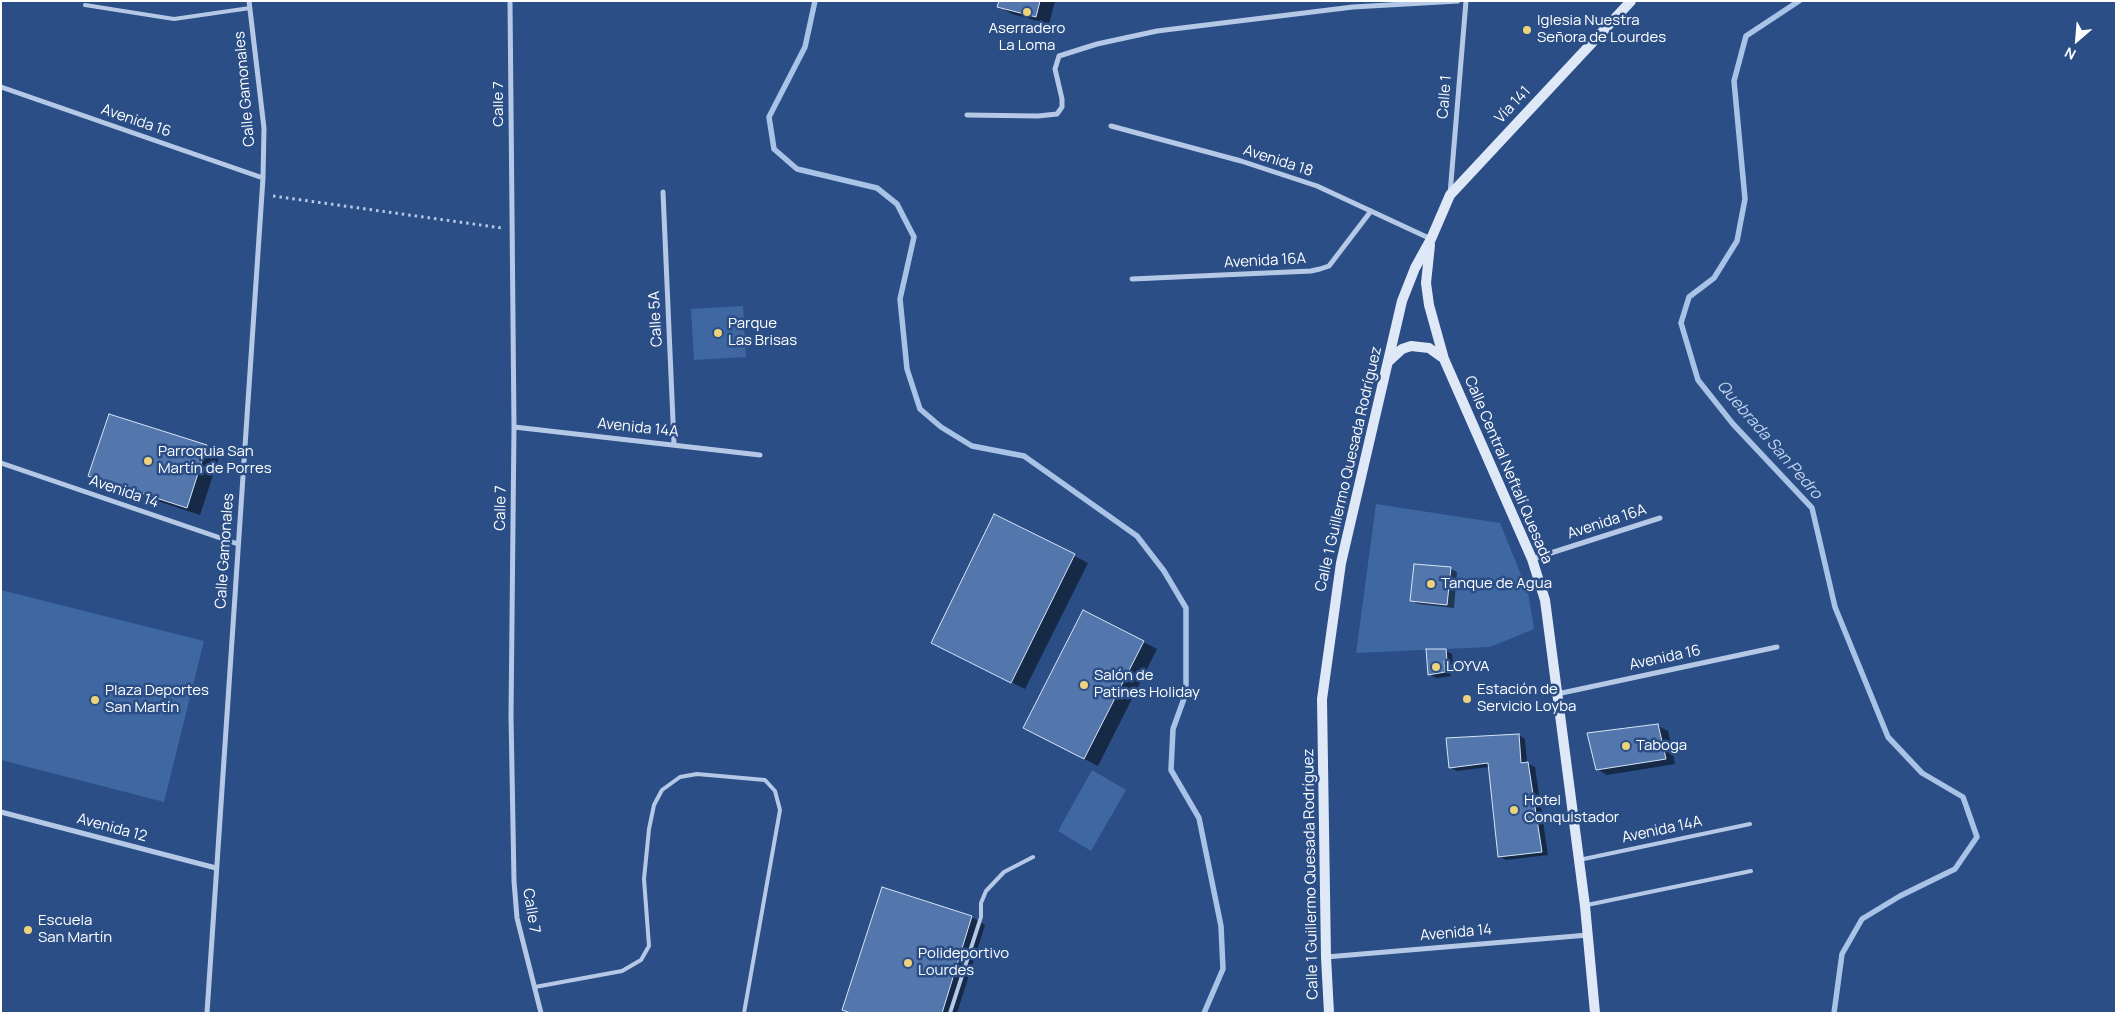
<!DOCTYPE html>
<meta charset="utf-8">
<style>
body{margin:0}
#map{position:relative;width:2117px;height:1014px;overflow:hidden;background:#2a4e85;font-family:Manrope,sans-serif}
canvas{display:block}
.frame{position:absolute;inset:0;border:2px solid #fff;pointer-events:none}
.north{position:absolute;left:2052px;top:15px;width:50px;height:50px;-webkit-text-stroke:4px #2a4e85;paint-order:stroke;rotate:207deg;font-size:14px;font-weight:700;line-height:20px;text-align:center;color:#fff}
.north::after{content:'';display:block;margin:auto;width:18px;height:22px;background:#fff;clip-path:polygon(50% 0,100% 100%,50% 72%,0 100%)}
</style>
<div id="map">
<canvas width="2117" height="1014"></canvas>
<div class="frame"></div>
<div class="north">N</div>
</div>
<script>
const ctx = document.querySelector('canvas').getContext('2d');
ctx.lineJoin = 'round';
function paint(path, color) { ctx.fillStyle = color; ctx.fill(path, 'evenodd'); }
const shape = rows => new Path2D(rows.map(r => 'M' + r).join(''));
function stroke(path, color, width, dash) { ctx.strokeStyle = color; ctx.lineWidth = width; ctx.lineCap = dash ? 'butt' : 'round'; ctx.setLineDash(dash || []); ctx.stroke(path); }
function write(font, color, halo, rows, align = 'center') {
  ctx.font = font + ' Manrope,sans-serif'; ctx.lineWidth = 5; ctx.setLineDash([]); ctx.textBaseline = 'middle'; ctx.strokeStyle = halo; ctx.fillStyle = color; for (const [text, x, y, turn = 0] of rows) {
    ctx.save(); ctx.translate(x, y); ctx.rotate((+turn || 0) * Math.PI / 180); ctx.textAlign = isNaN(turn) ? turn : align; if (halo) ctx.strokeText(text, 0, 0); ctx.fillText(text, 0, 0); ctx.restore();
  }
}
const green = shape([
 [743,306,746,357,694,360,691,309],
 [1376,504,1500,523,1528,592,1534,629,1490,647,1356,653],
 [1414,564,1451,568,1447,605,1410,601],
 [1,590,204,641,164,802,1,760],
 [1092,770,1126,790,1091,851,1058,831]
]);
const shadow = shape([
 [1000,1,1055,1,1049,24,1012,14,999,6],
 [206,446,220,454,200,515,103,483,90,475],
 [995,516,1088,563,1025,689,946,650],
 [1451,569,1457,572,1454,608,1418,604,1412,601],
 [1084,611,1157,649,1098,766,1024,728],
 [1446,651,1452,654,1453,664,1450,664,1451,676,1436,678,1429,674],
 [1658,726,1668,731,1675,764,1607,775,1597,769],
 [1519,735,1525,739,1527,763,1535,767,1548,855,1506,860,1499,856,1489,767,1457,771,1450,767],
 [883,889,972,917,985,925,957,1013,850,1013,844,1009]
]);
const stream = shape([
 [815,1,805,47,769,117,774,149,797,169,877,188,897,204,914,237,900,299,907,369,920,409,941,427,972,446,1024,456,1137,536,1164,571,1186,608,1186,693,1173,729,1171,770,1199,818,1221,926,1223,969,1204,1013],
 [1799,1,1746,36,1734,81,1745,199,1737,241,1714,278,1689,297,1681,323,1698,380,1733,424,1812,508,1835,607,1888,737,1922,773,1963,797,1977,837,1955,869,1900,896,1862,919,1842,954,1834,1013]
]);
const building = shape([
 [999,1,1040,1,1036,17,997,7,999,1],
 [109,414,207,445,187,508,88,476,109,414],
 [994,514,1075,554,1011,683,931,643,994,514],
 [1414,564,1451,567,1447,605,1410,601,1414,564],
 [1083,610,1144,641,1084,759,1023,728,1083,610],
 [1426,649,1446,649,1447,661,1444,661,1445,672,1428,675,1426,649],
 [1658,724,1666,759,1596,770,1587,733,1658,724],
 [1519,734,1521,763,1528,762,1542,852,1498,857,1488,763,1449,768,1446,738,1519,734],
 [882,887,972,916,942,1013,851,1013,842,1010,882,887]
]);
const path = shape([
 [273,196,502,228]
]);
const lane = shape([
 [85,5,174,19,250,8],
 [1579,860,1750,824],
 [1587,905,1751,871],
 [535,987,622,971,641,960,649,946,644,879,649,829,654,805,662,790,680,777,697,774,765,780,775,791,780,810,744,1013],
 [950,1013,981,917,981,903,986,891,1004,872,1033,857]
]);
const street = shape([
 [510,1,514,427,511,716,514,881,517,918,541,1013],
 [1,87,263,178],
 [967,115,1038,116,1057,114,1062,107,1062,99,1055,69,1059,56,1097,44,1157,31,1353,7,1458,1],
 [1111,126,1241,161,1317,186,1431,239],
 [663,192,674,444],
 [1450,194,1466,1],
 [1132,279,1311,271,1320,269,1329,266,1371,211],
 [514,427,760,455],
 [1,463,238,544],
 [1532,559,1660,518],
 [1557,694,1777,647],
 [1,812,216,868],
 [1326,957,1588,935],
 [207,1013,263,178,264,128,249,1]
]);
const secondary = shape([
 [1430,245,1426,283,1429,305,1444,359,1532,559,1545,600,1585,906,1595,1013],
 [1389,361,1402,349,1411,346,1429,348,1443,358],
 [1329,1013,1326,957,1322,699,1341,563,1402,301,1415,268,1431,239,1450,195,1631,1]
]);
const markers = [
 [1027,12,5,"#edd27c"],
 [1527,30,5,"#edd27c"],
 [718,333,5,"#edd27c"],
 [148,461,5,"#edd27c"],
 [1431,584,5,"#edd27c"],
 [1436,667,5,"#edd27c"],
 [1084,685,5,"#edd27c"],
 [1467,699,5,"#edd27c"],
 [95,700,5,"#edd27c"],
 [1626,746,5,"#edd27c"],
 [1514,810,5,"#edd27c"],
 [28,930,5,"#edd27c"],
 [908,963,5,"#edd27c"]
];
const poiNames = [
 ["Iglesia Nuestra",1537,21],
 ["Señora de Lourdes",1537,38],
 ["Aserradero",1027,29,"center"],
 ["La Loma",1027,46,"center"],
 ["Parque",728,324],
 ["Las Brisas",728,341],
 ["Parroquia San",158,452],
 ["Martín de Porres",158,469],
 ["Tanque de Agua",1441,584],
 ["LOYVA",1446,667],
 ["Salón de",1094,676],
 ["Patines Holiday",1094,693],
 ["Estación de",1477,690],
 ["Servicio Loyba",1477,707],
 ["Plaza Deportes",105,691],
 ["San Martín",105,708],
 ["Taboga",1636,746],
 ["Hotel",1524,801],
 ["Conquistador",1524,818],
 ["Escuela",38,921],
 ["San Martín",38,938],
 ["Polideportivo",918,954],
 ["Lourdes",918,971]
];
const streetNames = [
 ["Calle Gamonales",245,89,-95],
 ["Calle 1",1445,97,-85],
 ["Calle 7",499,104,-90],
 ["Vía 141",1513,105,-47],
 ["Avenida 16",136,121,19],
 ["Avenida 18",1278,161,18],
 ["Avenida 16A",1265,261,-3],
 ["Calle 5A",656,319,-93],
 ["Avenida 14A",638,428,6],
 ["Calle 1 Guillermo Quesada Rodríguez",1349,469,-77],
 ["Calle Central Neftalí Quesada",1508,470,67],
 ["Avenida 14",124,492,19],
 ["Calle 7",501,508,-89],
 ["Avenida 16A",1607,522,-18],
 ["Calle Gamonales",225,551,-86],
 ["Avenida 16",1665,658,-12],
 ["Avenida 12",112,828,15],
 ["Avenida 14A",1662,830,-12],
 ["Calle 1 Guillermo Quesada Rodríguez",1311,874,-91],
 ["Calle 7",531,911,81],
 ["Avenida 14",1456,933,-5]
];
const waterNames = [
 ["Quebrada San Pedro",1769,440,49]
];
paint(green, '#3f67a1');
paint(shadow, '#0007');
stroke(stream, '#a9c3e7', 5.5);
paint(building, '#5377ac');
stroke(building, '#d8e4f6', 1);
stroke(path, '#b5c9e7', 3, [2.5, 4]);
stroke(lane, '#b5c9e7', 4);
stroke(street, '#b5c9e7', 5);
stroke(secondary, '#dee8f7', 10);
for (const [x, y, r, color] of markers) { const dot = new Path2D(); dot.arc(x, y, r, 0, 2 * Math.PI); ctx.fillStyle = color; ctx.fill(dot); stroke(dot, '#2a4e85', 2); }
write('15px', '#fff', '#2a4e85', poiNames, 'left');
write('15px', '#fff', '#2a4e85', streetNames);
write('italic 16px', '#c0d3ee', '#2a4e85', waterNames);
</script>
